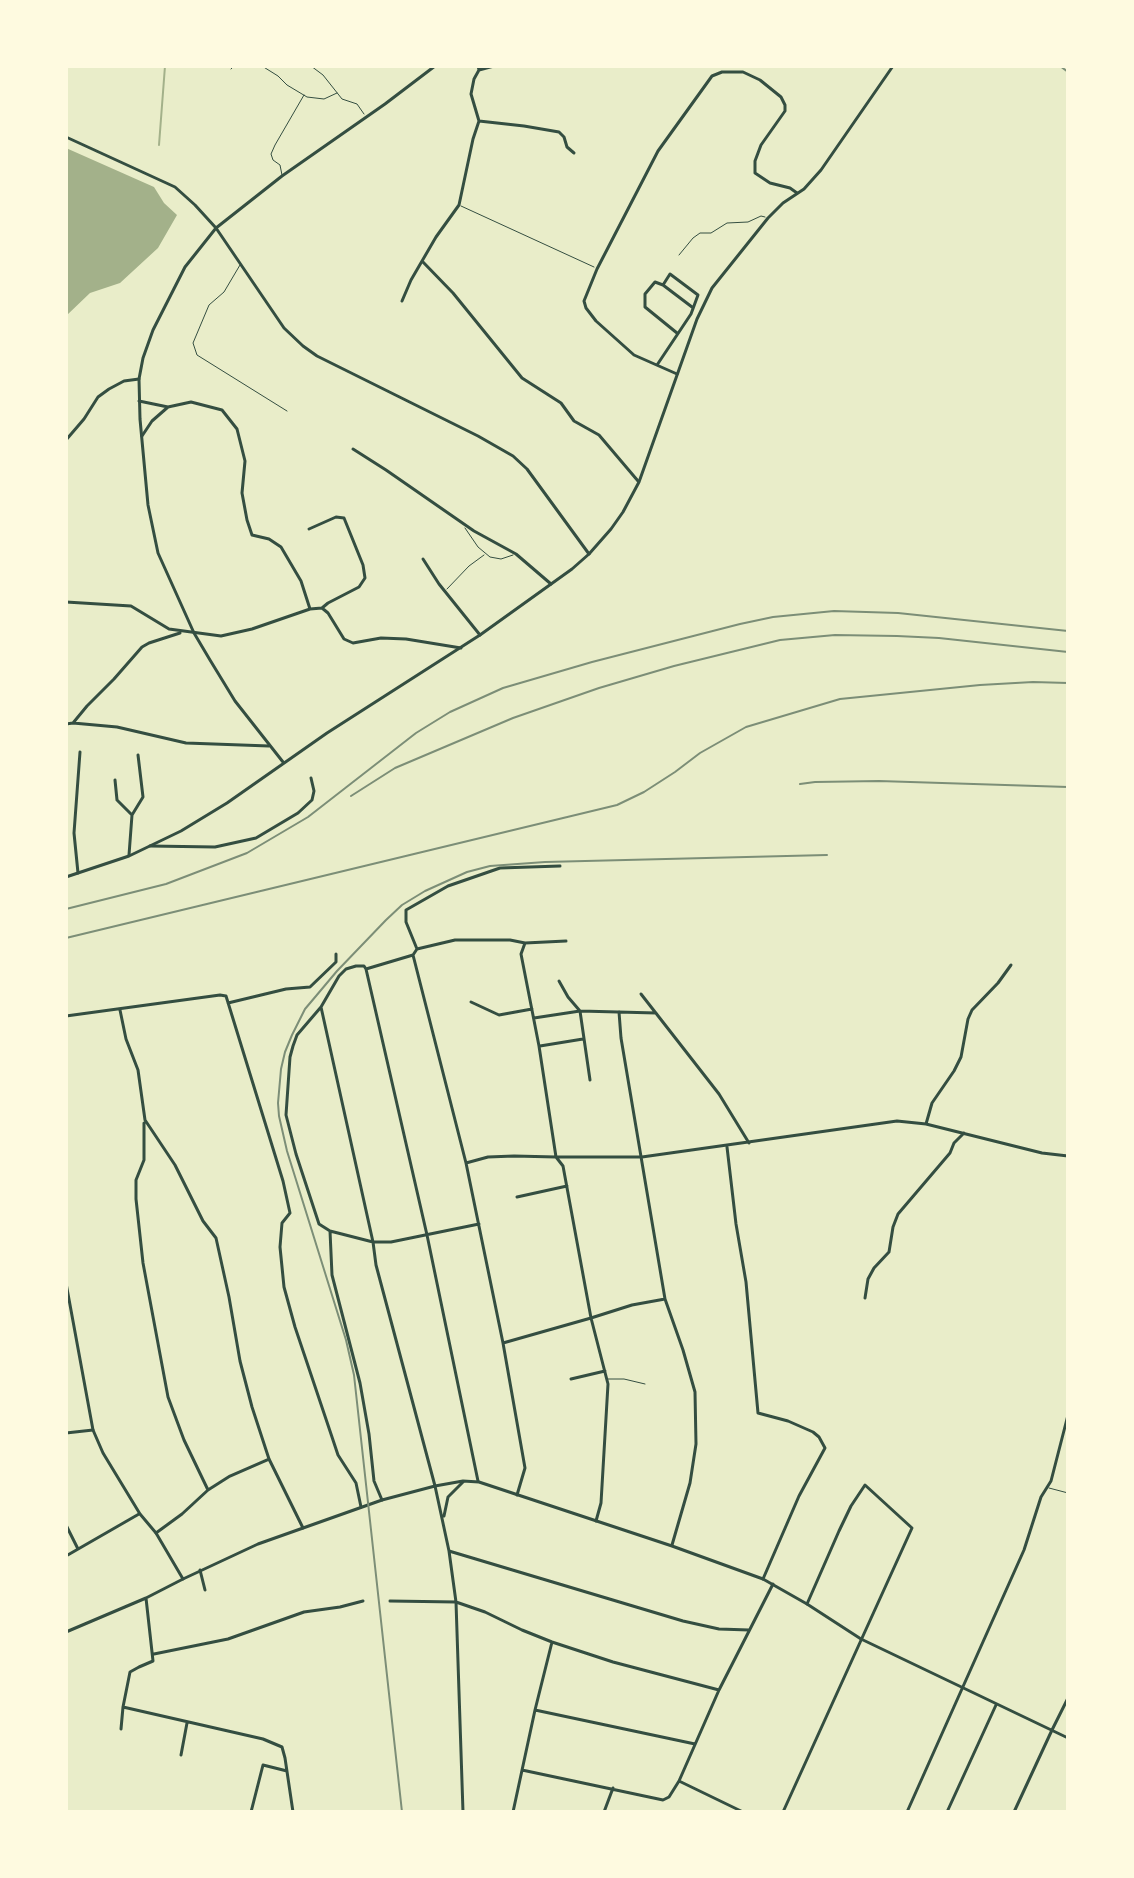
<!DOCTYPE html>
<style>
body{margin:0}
#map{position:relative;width:1134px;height:1878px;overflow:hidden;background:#e9edc9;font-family:Manrope,sans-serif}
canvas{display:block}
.frame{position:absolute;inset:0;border:68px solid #fefae0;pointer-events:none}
</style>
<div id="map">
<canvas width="1134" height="1878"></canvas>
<div class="frame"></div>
</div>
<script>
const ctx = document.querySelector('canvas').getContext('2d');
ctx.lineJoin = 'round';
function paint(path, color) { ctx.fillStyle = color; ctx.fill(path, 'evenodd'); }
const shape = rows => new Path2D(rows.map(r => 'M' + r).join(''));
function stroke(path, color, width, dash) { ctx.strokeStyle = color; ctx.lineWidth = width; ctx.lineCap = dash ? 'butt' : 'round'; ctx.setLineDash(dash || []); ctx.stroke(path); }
const water = shape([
 [66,148,154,187,164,203,177,215,158,248,120,283,90,293,66,316]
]);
const stream = shape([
 [159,145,165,66]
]);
const service = shape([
 [262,66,278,76,287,85,307,97,324,99,337,93],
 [311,66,323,75,342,99,357,104,364,114],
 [231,69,234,66],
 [282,175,280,165,273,160,271,154,275,145,304,95],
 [461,206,594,267],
 [679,255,693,238,700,233,711,233,727,223,748,222,761,216,765,217],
 [240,265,224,292,209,305,193,343,197,355,287,411],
 [465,528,478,547,490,557,501,559,513,555],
 [447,589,469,566,484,555],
 [608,1379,624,1379,645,1384],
 [1049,1488,1068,1493]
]);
const minor = shape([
 [479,70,494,66],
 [479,121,524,126,559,132,564,137,567,147,574,153],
 [66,137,175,187,195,205,216,228,284,328,303,346,317,356,478,436,513,456,527,469,589,554],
 [422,261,453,293,522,378,561,403,574,421,599,435,638,481],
 [663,285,692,307],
 [402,301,411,280,436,237,459,205,473,139,479,121,471,94,474,79,479,70,478,66],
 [657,365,691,314,698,295,670,274,663,285,655,282,645,294,645,307,677,333],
 [677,374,634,355,596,321,586,308,584,301,597,269,658,151,712,76,722,72,743,72,760,80,781,97,785,105,785,111,761,145,755,161,755,173,770,183,790,188,797,193],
 [139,401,168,407,191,402,222,410,237,429,245,461,242,493,247,520,252,535,269,539,281,547,301,581,310,609],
 [142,436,152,421,168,407],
 [66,440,84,419,98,397,109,389,124,381,139,379],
 [353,449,386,470,474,531,516,554,551,584],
 [309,529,336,517,344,518,363,565,365,578,359,587,328,603,322,608],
 [423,559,439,584,480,635],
 [66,602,131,606,169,629,221,636,252,629,310,609,322,608,328,613,344,639,353,643,381,638,406,639,461,648],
 [73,723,87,706,114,679,142,647,149,643,180,633],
 [66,724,73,723,117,727,186,743,269,746],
 [115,780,117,800,131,814],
 [150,846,215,847,256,838,298,813,312,800,314,791,311,778],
 [129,855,132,815,143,797,138,755],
 [78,873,74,833,80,752],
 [525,943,521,954,539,1046,556,1157,563,1166,591,1318,608,1384,601,1503,596,1521],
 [417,949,406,922,406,910,448,886,500,868,560,866],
 [413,955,466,1163,503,1343,525,1468,517,1495],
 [366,969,364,966,356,966,346,969,339,976,321,1007,373,1242,376,1265,435,1486,449,1551,456,1602,463,1812],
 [366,969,427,1235,478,1481],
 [366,969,413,955,417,949,455,940,510,940,525,943,566,941],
 [559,981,568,997,580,1011,590,1080],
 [641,994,719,1094,749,1143],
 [471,1002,499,1015,532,1009],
 [228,1003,286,989,310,987,336,962,336,954],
 [321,1007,297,1035,293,1046,290,1057,286,1115,296,1154,319,1224,330,1231,332,1275,360,1383,369,1434,374,1481,382,1500],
 [120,1010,126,1039,138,1070,145,1120,175,1165,203,1221,216,1238,229,1297,240,1361,252,1407,269,1459,303,1528],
 [619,1012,621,1038,665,1299,683,1350,695,1392,696,1444,690,1483,672,1545],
 [66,1016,220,995,226,996,283,1181,290,1213,282,1223,280,1247,284,1287,295,1327,332,1437,338,1455,356,1483,361,1507],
 [534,1018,580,1011,656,1013],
 [540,1046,583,1039],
 [144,1123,144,1160,136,1180,136,1199,143,1263,168,1397,184,1440,208,1490],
 [926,1124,932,1103,954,1071,961,1057,968,1019,972,1010,998,983,1011,965],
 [727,1147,736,1224,746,1282,758,1413,788,1421,813,1432,819,1437,825,1448,799,1496,763,1579],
 [466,1163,488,1157,514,1156,556,1157,642,1157,897,1121,926,1124,1042,1153,1068,1156],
 [517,1197,567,1186],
 [330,1231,373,1242,391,1242,479,1224],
 [865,1298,868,1279,874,1268,889,1252,893,1227,898,1214,950,1153,954,1143,964,1133],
 [503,1343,591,1318,632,1305,665,1299],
 [571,1379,605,1371],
 [66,1433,93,1430],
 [444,1516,448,1497,463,1482],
 [66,1525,78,1549],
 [156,1533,182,1514,208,1490,230,1476,269,1459],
 [449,1551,683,1621,719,1629,749,1630],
 [66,1556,139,1514],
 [200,1570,205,1590],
 [390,1601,456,1602,485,1612,522,1630,552,1642,613,1662,719,1690],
 [66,1632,146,1598,183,1579],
 [154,1654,228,1639,304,1612,340,1607,363,1601],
 [123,1707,263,1739,282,1747,285,1758,293,1812],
 [535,1710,695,1744],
 [121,1729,123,1707,130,1672,139,1667,153,1661,146,1598],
 [1052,1730,1068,1698],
 [181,1755,187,1723],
 [522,1770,663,1800,669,1797,679,1781,719,1690,773,1584],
 [679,1781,743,1812],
 [251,1812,263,1765,287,1771],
 [513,1812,535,1710,552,1642],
 [604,1812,613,1788],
 [783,1812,912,1528,865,1485,851,1506,839,1531,807,1604],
 [907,1812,1024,1550,1041,1497,1051,1481,1068,1415],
 [947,1812,996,1705]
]);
const tertiary = shape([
 [283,762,235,701,210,660,194,633,158,553,148,505,140,419,139,379,143,358,153,330,185,267,216,228,282,176,385,104,435,66],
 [66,877,129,856,181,831,227,803,327,733,480,635,572,569,589,554,611,529,623,512,639,482,697,319,712,288,768,218,783,203,804,189,821,170,893,66],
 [66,1283,93,1430,103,1453,140,1514,156,1533,183,1579,258,1544,382,1500,435,1486,463,1481,479,1482,672,1546,763,1579,807,1604,861,1639,1068,1738],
 [1014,1812,1052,1730]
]);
const rail = shape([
 [1060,66,1068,72],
 [800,784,815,782,879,781,1068,787],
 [351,796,395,768,513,718,599,688,674,666,780,640,835,635,897,636,939,638,1068,652],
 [66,909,166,884,247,853,308,817,416,733,450,712,503,688,592,662,740,624,773,617,834,611,898,613,1068,631],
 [66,938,617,805,644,792,675,772,700,753,746,727,840,699,980,685,1033,682,1068,683],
 [402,1812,354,1375,346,1340,287,1151,279,1116,278,1103,281,1069,285,1052,292,1035,305,1009,316,996,337,971,386,920,402,905,425,891,467,872,490,866,545,862,827,855]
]);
paint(water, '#a3b18a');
stroke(stream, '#a3b18a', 2);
stroke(service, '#344e41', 1);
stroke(minor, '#344e41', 3);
stroke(tertiary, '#344e41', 3);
stroke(rail, '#7c8e77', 2);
</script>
